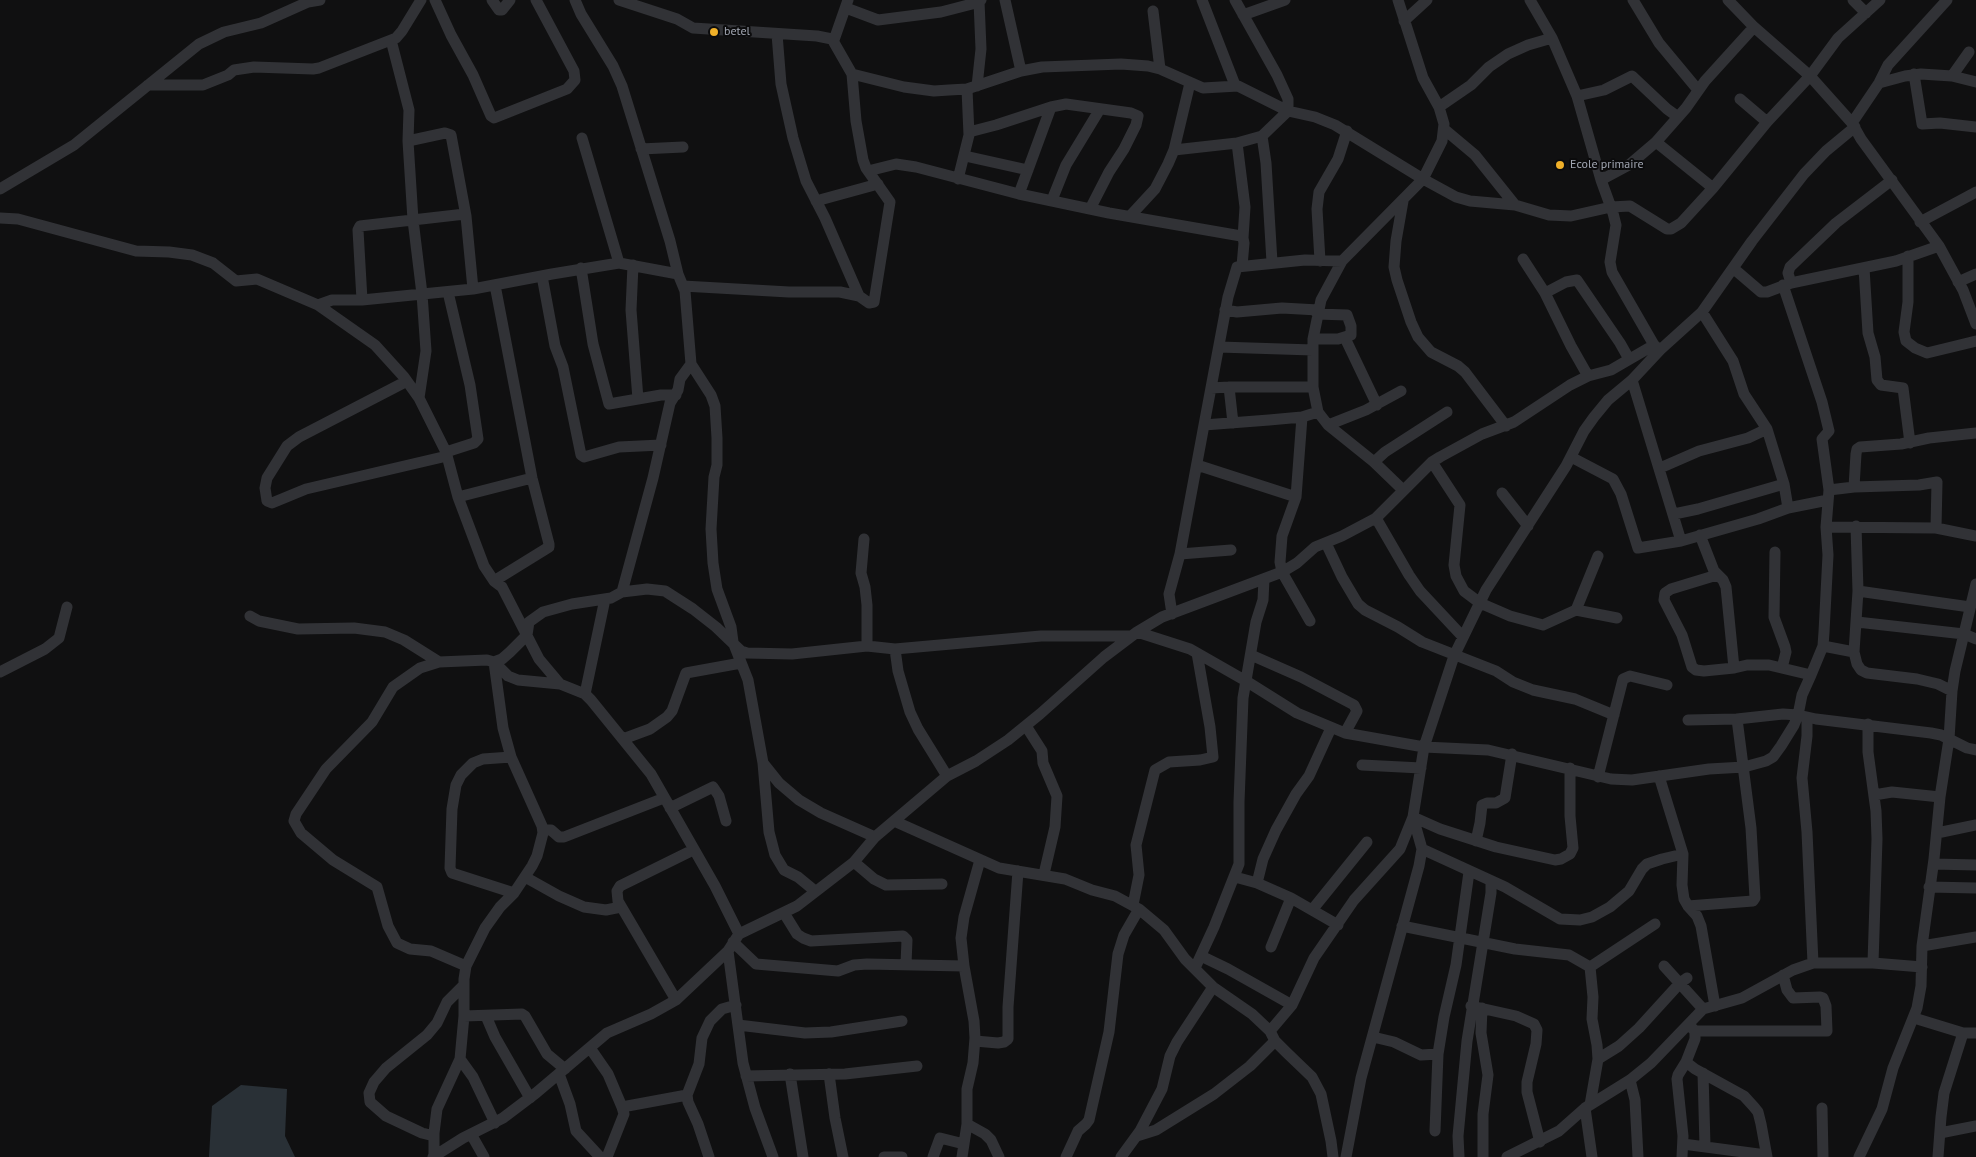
<!DOCTYPE html>
<style>
body{margin:0}
canvas{display:block;background:#101011}
</style>
<canvas width="1976" height="1157"></canvas>
<script>
const ctx = document.querySelector('canvas').getContext('2d');
ctx.lineJoin = 'round';
function paint(path, color) { ctx.fillStyle = color; ctx.fill(path, 'evenodd'); }
const shape = rows => new Path2D(rows.map(r => 'M' + r).join(''));
function stroke(path, color, width, dash) { ctx.strokeStyle = color; ctx.lineWidth = width; ctx.lineCap = dash ? 'butt' : 'round'; ctx.setLineDash(dash || []); ctx.stroke(path); }
function write(font, color, halo, rows, align = 'center') {
  ctx.font = font + ' "PT Sans",sans-serif'; ctx.lineWidth = 4; ctx.setLineDash([]); ctx.textBaseline = 'middle'; ctx.strokeStyle = halo; ctx.fillStyle = color; for (const [text, x, y, turn = 0] of rows) {
    ctx.save(); ctx.translate(x, y); ctx.rotate((+turn || 0) * Math.PI / 180); ctx.textAlign = isNaN(turn) ? turn : align; if (halo) ctx.strokeText(text, 0, 0); ctx.fillText(text, 0, 0); ctx.restore();
  }
}
const water = shape([
 [241,1085,287,1089,285,1136,295,1157,209,1157,212,1106]
]);
const street = shape([
 [435,0,451,35,473,75,491,116,494,118,567,89,575,80,574,71,536,0],
 [492,0,499,10,502,10,510,0],
 [575,0,581,14,613,66,622,86,670,241,678,274,685,291,691,364,711,395,715,406,717,438,717,465,714,477,711,529,713,563,717,589,731,627,733,642,748,680,763,763,779,783,799,800,821,813,875,837],
 [619,0,677,19,693,28,817,36,832,39,852,74,856,121,863,160,866,168,890,202,874,302,869,303,859,296,840,292,789,292,683,286],
 [1005,0,1021,71],
 [1202,0,1235,85],
 [1398,0,1423,78,1439,107,1444,124,1442,141,1423,179,1456,197,1470,201,1515,205,1549,215,1571,216,1611,207,1630,206,1667,229,1671,229,1681,223,1713,188,1767,122,1810,76,1838,38,1880,0],
 [1530,0,1552,38,1577,96,1601,180,1613,213,1616,225,1610,262,1612,272,1654,345],
 [1633,0,1659,43,1698,90],
 [1728,0,1754,27,1810,76,1852,123,1861,139,1939,246,1963,290,1976,324],
 [1853,0,1866,13],
 [846,8,878,20,941,12,976,3,981,0],
 [1153,11,1160,69],
 [1243,15,1285,0],
 [1404,21,1427,0],
 [777,34,781,84,793,138,806,181,825,218,859,296],
 [391,40,409,110,408,141,413,220,422,294,426,351,419,398],
 [834,40,848,0],
 [852,74,904,87,934,91,949,90,967,89,1021,71,1042,67,1121,64,1148,66,1160,69,1203,88,1238,86,1288,111,1315,117,1335,125,1423,179,1342,261,1321,300,1313,339,1313,387,1318,412,1328,425,1374,462,1403,490],
 [1914,74,1922,124,1940,123,1976,127],
 [1952,76,1969,52],
 [1879,83,1905,76,1921,74,1952,76,1976,82],
 [148,85,203,85,228,75,234,70,254,67,313,69,319,68,396,38,402,31,421,0],
 [977,86,981,49,979,1],
 [1577,96,1604,90,1632,76,1667,109,1678,117],
 [1740,99,1767,122],
 [1439,107,1471,85,1489,67,1508,54,1528,45,1552,38],
 [1852,123,1879,83,1888,65,1947,0],
 [1444,129,1475,155,1515,205],
 [969,132,996,125,1051,107,1066,104,1131,113,1138,116,1136,125,1124,149,1109,172,1090,209],
 [1262,136,1266,163,1272,262],
 [582,138,619,263],
 [408,141,445,133,451,135,466,216,473,289],
 [1656,142,1713,188],
 [1237,143,1245,207,1243,238],
 [641,149,683,147],
 [1174,150,1237,143,1262,136,1288,111,1288,99,1277,75,1235,0],
 [965,156,1028,170],
 [868,171,896,164,916,167,1019,194,1109,213,1241,236,1243,238,1244,243,1242,266],
 [958,179,969,135,967,89],
 [1601,180,1629,165,1656,142,1686,108,1705,81,1754,27],
 [0,189,74,145,199,44,224,32,261,23,308,2,320,0],
 [1019,194,1051,107],
 [1052,200,1066,165,1100,109],
 [816,201,878,184],
 [1403,201,1396,241,1394,267,1397,280,1411,322,1418,337,1431,352,1458,366,1465,372,1506,426],
 [1131,215,1155,189,1168,164,1174,150,1190,83],
 [0,218,18,219,136,251,169,252,192,255,213,263,236,281,257,279,318,305,375,345,404,377,419,398,446,452,458,497,484,566,494,581,502,587,539,659,560,684],
 [1920,222,1976,192],
 [1908,256,1908,302,1904,332,1906,341,1915,348,1927,353,1976,341],
 [1523,259,1545,293,1571,346,1588,376],
 [1320,261,1317,209,1319,192,1338,159,1347,131],
 [633,265,631,310,638,399],
 [581,268,593,344,609,404,661,395,676,395],
 [1733,268,1761,292,1767,292,1791,283,1896,261,1939,246],
 [1864,268,1868,333,1875,357,1877,380,1881,385,1903,388,1910,443],
 [542,276,555,346,563,367,581,455,584,457,619,447,661,445],
 [1958,282,1976,274],
 [1791,283,1788,273,1790,267,1836,223,1892,180],
 [1783,285,1822,402,1829,431,1822,439,1829,490,1826,527,1828,555,1824,632,1823,646,1811,675],
 [1545,293,1566,282,1577,280,1620,343,1629,359],
 [362,300,358,230,360,226,465,214],
 [318,305,332,300,362,300,473,289,552,274,619,263,678,274],
 [1225,310,1237,312,1282,308,1318,310],
 [1702,312,1733,361,1744,394,1767,429,1784,484,1788,508],
 [1345,338,1377,405],
 [1313,339,1338,339,1351,335,1351,326,1347,315,1317,314],
 [1219,347,1313,350],
 [1632,380,1681,541],
 [407,381,299,437,287,446,267,478,265,488,267,501,272,503,306,489,447,456],
 [1229,387,1233,423],
 [1211,388,1229,387,1313,387],
 [1318,412,1302,417,1269,420,1204,425,1228,297,1237,267,1305,260,1342,261],
 [1328,425,1366,410,1401,391],
 [446,452,474,443,478,439,470,385,448,292],
 [1571,457,1613,479,1621,494,1638,548,1681,541,1758,519,1788,508,1828,500],
 [1374,462,1385,452,1447,412],
 [1432,462,1460,505,1454,565,1456,576,1464,591,1480,603,1510,616,1543,625,1576,610,1617,618],
 [1197,465,1296,497,1302,417],
 [1660,468,1699,451,1748,438,1767,429],
 [1854,487,1856,454,1857,449,1860,447,1901,444,1929,438,1976,433],
 [1829,490,1854,487,1919,485,1937,482,1936,528],
 [1502,493,1528,526],
 [458,497,532,478],
 [1296,497,1282,536,1280,562,1282,572,1310,621],
 [1674,514,1698,509,1784,484],
 [1376,518,1409,575,1420,591,1463,637],
 [1826,527,1936,528,1976,536],
 [1700,535,1714,571,1723,580,1726,587,1734,668],
 [864,539,861,573,865,587,867,605,867,646],
 [1326,543,1342,577,1358,604,1365,610,1398,627,1422,642,1496,671,1513,682,1533,690,1575,699,1614,715],
 [1775,552,1774,617,1785,647,1786,652,1782,668],
 [1180,554,1231,550],
 [494,581,549,547,549,544,532,478,495,285],
 [1858,591,1970,607],
 [622,592,653,478,670,403,678,390,680,379,691,364],
 [1576,610,1598,556],
 [1172,614,1169,594,1180,554,1204,425],
 [250,616,259,621,298,629,354,628,385,632,404,640,439,662,487,660,494,662,502,659,510,652,527,635,529,622,543,612,572,604,611,598,622,592,647,589,665,591,693,609,716,627,741,651,747,653,792,654,867,646,895,649,1041,636,1130,636],
 [1857,622,1964,634,1976,639],
 [1137,632,1190,649,1246,681,1297,713,1345,733,1424,747,1488,750,1611,779,1632,780,1709,769,1744,767,1766,761,1773,757,1781,746,1794,725,1798,715,1816,719,1931,733,1941,735,1967,748,1976,750],
 [1823,646,1854,652,1857,664,1861,670,1867,673,1917,679,1938,684,1952,691],
 [895,649,898,671,910,712,918,729,947,776],
 [1854,652,1858,591,1856,526],
 [1251,655,1301,677,1354,705,1357,711,1345,733],
 [439,662,420,668,393,687,372,722,326,769,296,814,294,821,301,833,333,860,377,887,388,926,397,943,410,949,431,951,466,966],
 [494,662,508,676,518,680,560,684,585,694,591,700,651,774,715,886,739,934],
 [0,672,45,649,59,638,67,607],
 [585,694,605,599],
 [1807,717,1807,736,1802,778,1807,832,1813,963],
 [1688,720,1737,719],
 [1868,724,1868,752,1876,811,1877,839,1873,963],
 [1026,726,1042,751,1043,763,1057,796,1055,827,1044,874],
 [623,739,650,729,667,717,672,711,686,673,741,663],
 [511,757,483,759,473,763,461,775,456,785,452,809,450,868,452,873,514,893],
 [763,763,769,832,775,855,784,870,798,877,815,891],
 [1362,765,1421,768],
 [1659,776,1683,854,1682,885,1684,899,1688,906,1697,916,1701,926,1715,1006],
 [1598,777,1623,679,1630,676,1667,685],
 [1874,795,1892,792,1940,797],
 [670,808,713,787,719,796,726,821],
 [894,821,999,868,1065,879,1092,890,1115,896,1139,909,1164,930,1185,959,1213,987,1252,1014,1270,1031,1275,1041,1286,1052,1312,1077,1321,1094,1331,1141,1333,1157],
 [543,830,551,830,559,837,564,837,664,798],
 [1937,833,1976,825],
 [1476,841,1480,823,1482,805,1487,803,1496,803,1505,798,1512,754],
 [1422,849,1505,887,1560,919,1580,920,1592,917,1610,907,1629,891,1642,869,1647,864,1662,859,1683,854],
 [854,862,874,879,886,885,942,884],
 [1934,864,1976,865],
 [525,877,559,896,584,907,606,910,621,907],
 [1235,877,1257,883,1291,898,1338,925],
 [1257,883,1263,859,1276,830,1296,794,1309,776,1331,728],
 [1929,887,1976,888],
 [1133,905,1139,875,1136,845,1155,770,1169,762,1200,760,1213,757,1210,727,1197,653],
 [1688,906,1753,901,1755,898,1751,828,1737,719,1783,714,1798,715,1802,695,1811,675,1769,665,1747,665,1734,668,1704,671,1696,670,1692,667,1682,635,1664,600,1665,593,1671,589,1717,575],
 [1312,910,1367,842],
 [784,913,797,934,803,938,811,941,903,936,907,940,906,964],
 [1402,926,1515,949,1569,955,1590,967,1593,997,1592,1019,1597,1045,1598,1059,1590,1105],
 [733,942,756,964,838,971,854,965,867,964,964,966],
 [1922,946,1976,937],
 [1271,947,1291,898],
 [728,951,743,1063,755,1108,773,1157],
 [1201,956,1228,969,1292,1005],
 [1664,966,1703,1009],
 [1590,967,1655,924],
 [1195,968,1214,927,1239,864,1239,802,1243,698,1256,622,1263,600,1264,579],
 [676,1000,618,901,617,891,620,886,693,850],
 [1471,1006,1516,1016,1534,1024,1537,1030,1536,1044,1527,1082,1527,1092,1540,1142],
 [1482,1008,1481,1033,1488,1075,1483,1114,1483,1157],
 [464,1016,522,1014,525,1016,547,1054,565,1069],
 [486,1016,495,1037,530,1098],
 [1914,1018,1963,1033,1976,1033],
 [738,1025,805,1033,831,1032,902,1021],
 [1691,1027,1695,1031,1695,1039,1686,1062,1695,1069,1744,1096,1754,1107,1758,1112,1761,1124,1767,1157],
 [1270,1031,1292,1005,1314,958,1354,900,1400,849,1413,817,1440,829,1496,847,1555,860,1561,859,1570,854,1573,848,1570,816,1570,768],
 [1695,1031,1827,1031,1826,1006,1823,998,1820,997,1793,998,1787,990,1783,975],
 [1373,1037,1394,1042,1421,1055,1438,1054],
 [975,1041,998,1043,1004,1042,1008,1039,1008,1007,1018,871],
 [590,1048,608,1074,622,1107,624,1114,607,1157],
 [460,1059,473,1077,495,1123],
 [1598,1059,1619,1046,1639,1028,1680,983,1687,978],
 [1703,1073,1705,1146],
 [559,1074,570,1104,576,1131,600,1157],
 [790,1074,803,1157],
 [829,1074,835,1118,843,1157],
 [746,1076,845,1074,917,1066],
 [1630,1080,1635,1100,1638,1157],
 [622,1107,687,1095],
 [1585,1108,1592,1157],
 [1822,1108,1823,1157],
 [967,1124,985,1134,991,1140,999,1157],
 [1435,1131,1438,1054,1444,1017,1456,965,1469,872],
 [1940,1133,1976,1126],
 [471,1134,484,1157],
 [434,1136,422,1133,386,1116,370,1102,369,1093,374,1082,386,1068,427,1035,437,1023,447,1002,463,986],
 [1137,1136,1156,1130,1214,1094,1250,1066,1275,1041],
 [1683,1144,1766,1155],
 [434,1156,434,1133,437,1109,460,1059,464,1016,464,979,466,966,485,928,500,907,514,893,532,866,537,856,543,833,542,826,511,757,503,728,494,662],
 [433,1157,463,1138,503,1118,536,1093,607,1033,651,1014,676,1000,728,951,739,934,797,906,854,862,875,837,947,776,976,761,1008,740,1040,714,1104,657,1137,632,1162,617,1282,572,1297,563,1315,547,1342,536,1376,518,1432,462,1440,457,1482,434,1514,422,1570,385,1588,376,1611,370,1654,345,1660,350],
 [709,1157,698,1124,688,1102,687,1095,699,1064,702,1038,710,1021,722,1009,736,1005],
 [884,1157,902,1157],
 [933,1157,940,1138,964,1144],
 [962,1157,967,1124,967,1089,973,1063,975,1038,974,1021,964,966,961,938,964,917,980,860],
 [1066,1157,1078,1131,1086,1124,1089,1120,1109,1032,1118,954,1124,935,1139,909],
 [1121,1157,1140,1131,1162,1089,1170,1056,1177,1042,1213,987],
 [1346,1157,1361,1078,1419,866,1422,849,1413,817,1424,747,1454,656,1486,590,1566,466,1584,431,1594,417,1608,400,1632,380,1660,350,1702,312,1752,241,1804,174,1826,151,1855,127],
 [1459,1157,1458,1136,1467,1041,1491,893,1491,881],
 [1507,1157,1559,1131,1585,1108,1630,1080,1651,1063,1703,1009,1742,998,1793,970,1813,963,1873,963,1922,967],
 [1682,1157,1683,1136,1677,1079,1678,1075,1686,1062],
 [1859,1157,1882,1109,1893,1068,1917,1008,1921,986,1922,946,1934,859,1940,797,1949,739,1952,691,1955,671,1976,584],
 [1938,1157,1941,1117,1944,1093,1963,1033]
]);
const markers = [
 [714,32,5,"#f0b029"],
 [1560,165,5,"#f0b029"]
];
const poiNames = [
 ["betel",724,32],
 ["Ecole primaire",1570,165]
];
paint(water, '#293036');
stroke(street, '#313236', 11);
for (const [x, y, r, color] of markers) { const dot = new Path2D(); dot.arc(x, y, r, 0, 2 * Math.PI); ctx.fillStyle = color; ctx.fill(dot); stroke(dot, '#0b0b0c', 2); }
write('12px', '#a1a6b2', '#0b0b0c', poiNames, 'left');
</script>
